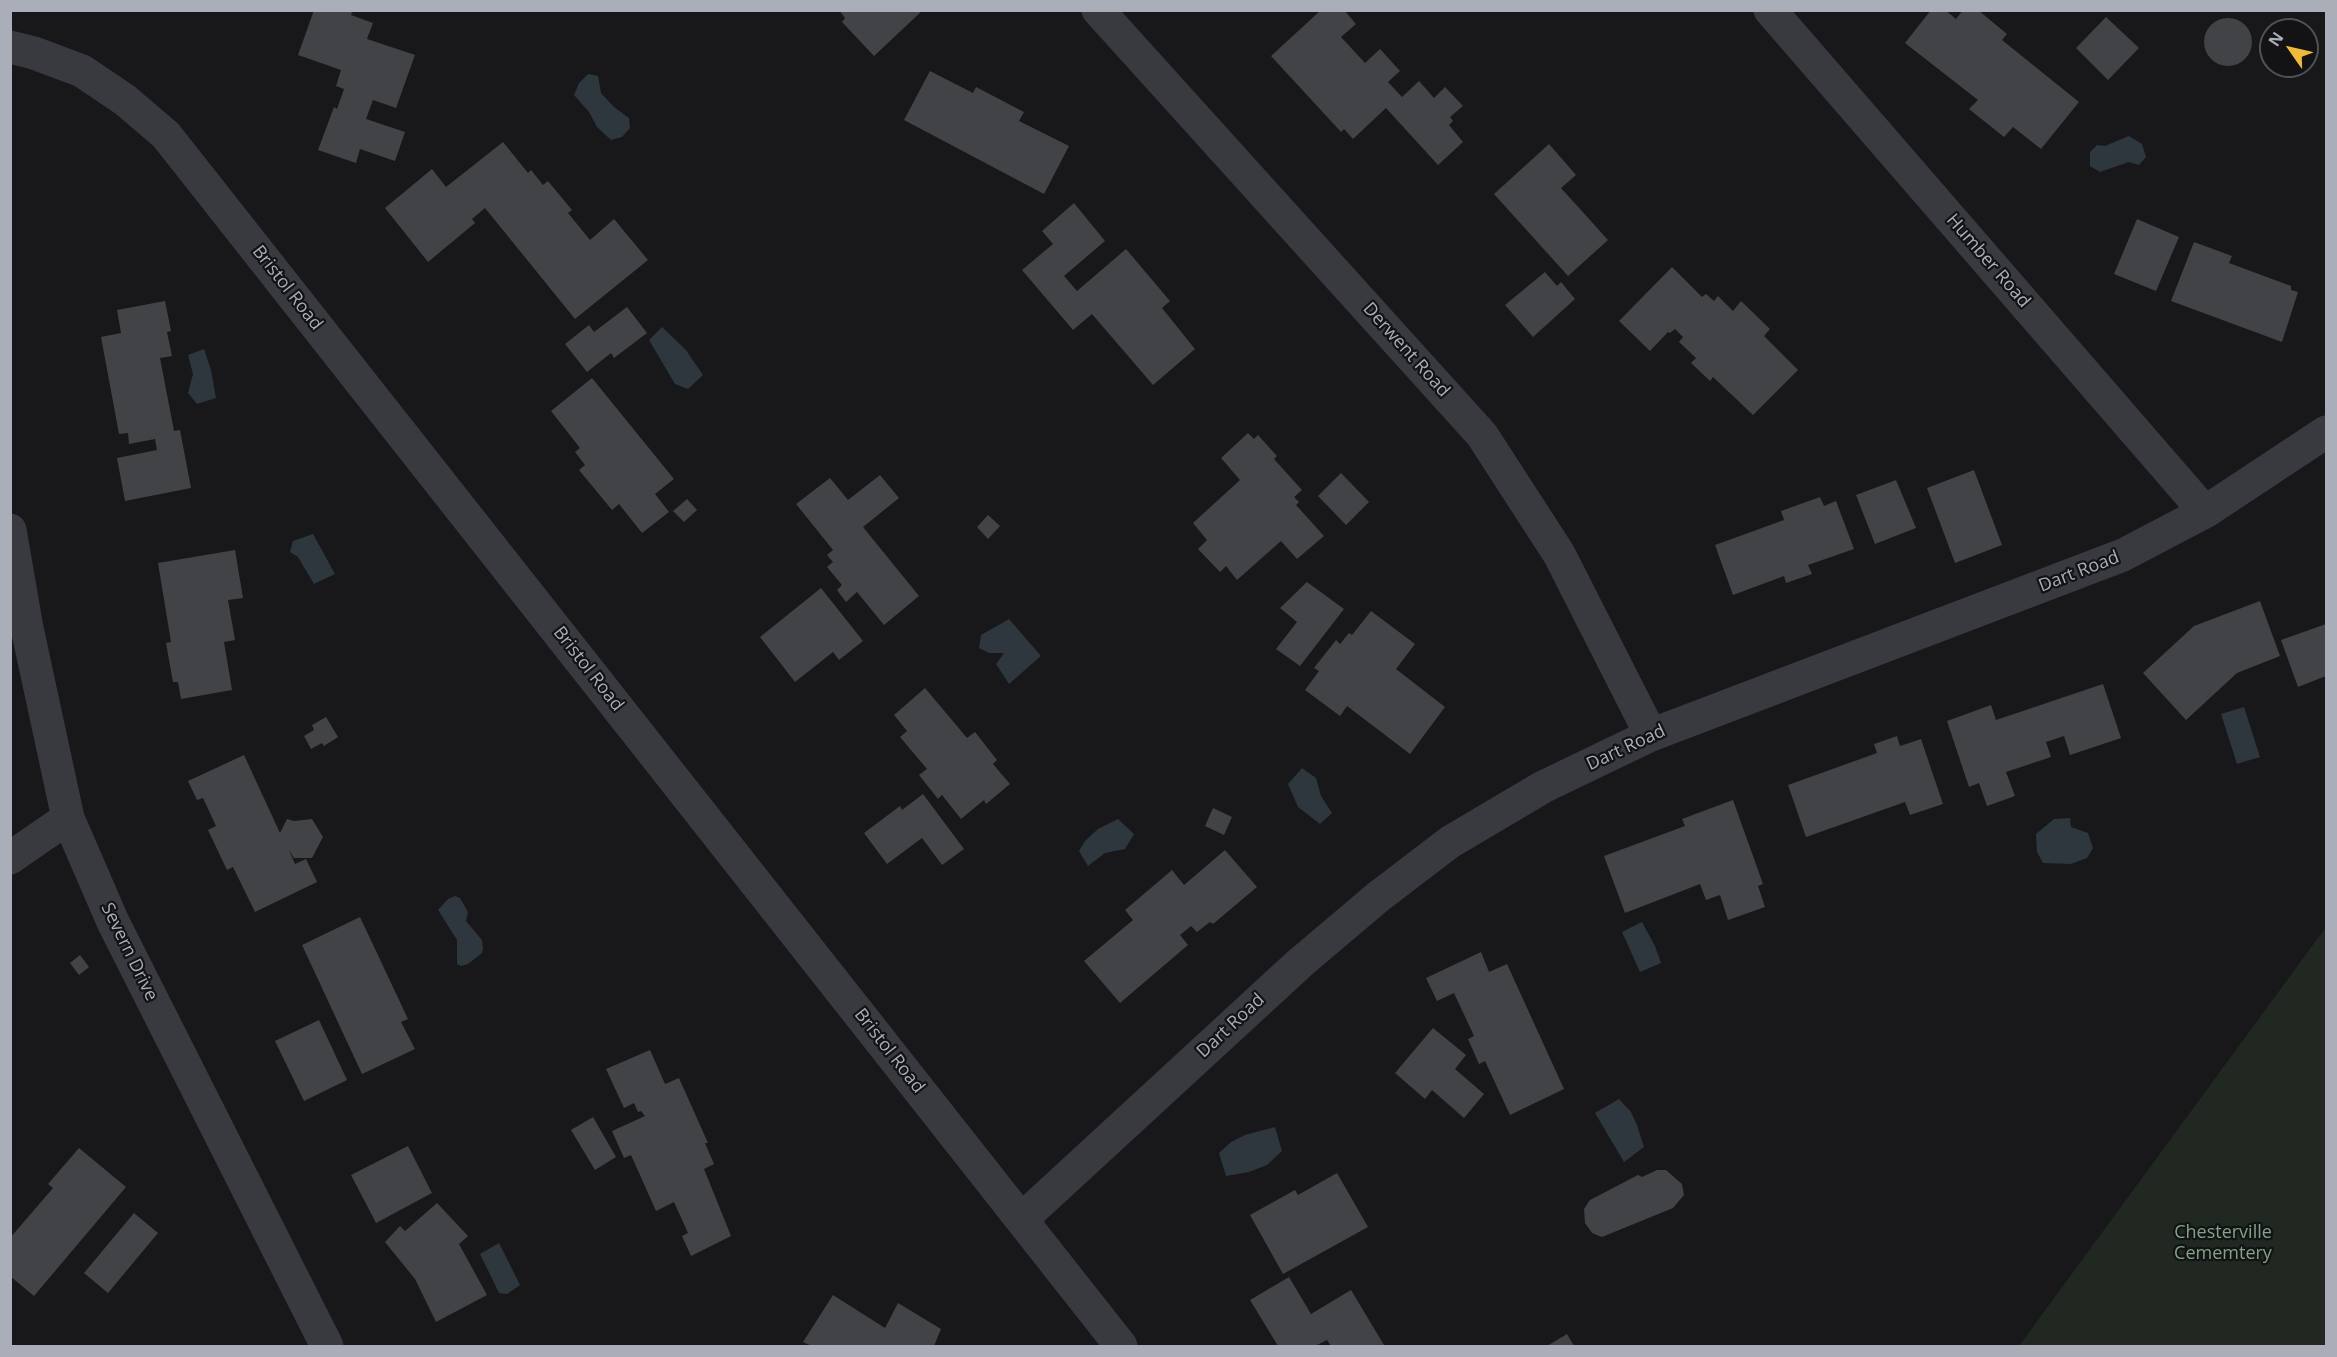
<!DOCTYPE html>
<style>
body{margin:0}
#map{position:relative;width:2337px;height:1357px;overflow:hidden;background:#18181a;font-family:"Open Sans",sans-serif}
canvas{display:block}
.frame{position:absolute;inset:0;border:12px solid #aaaeb9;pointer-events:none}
.north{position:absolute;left:2259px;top:18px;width:60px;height:60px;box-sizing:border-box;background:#131315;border:2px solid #4f5157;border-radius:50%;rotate:304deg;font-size:16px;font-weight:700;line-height:24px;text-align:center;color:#aaaeb9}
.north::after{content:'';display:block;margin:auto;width:21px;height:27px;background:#efb93a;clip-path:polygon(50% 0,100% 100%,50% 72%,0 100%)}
</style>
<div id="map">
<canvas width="2337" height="1357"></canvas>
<div class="frame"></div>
<div class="north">N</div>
</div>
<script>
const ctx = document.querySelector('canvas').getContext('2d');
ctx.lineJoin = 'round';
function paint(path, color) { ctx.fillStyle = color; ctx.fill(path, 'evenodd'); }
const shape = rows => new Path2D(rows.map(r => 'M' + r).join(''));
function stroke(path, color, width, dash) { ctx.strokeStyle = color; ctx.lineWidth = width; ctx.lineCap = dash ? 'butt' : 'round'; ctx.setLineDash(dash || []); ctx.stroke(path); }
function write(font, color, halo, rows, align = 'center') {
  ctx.font = font + ' "Open Sans",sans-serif'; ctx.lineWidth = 4.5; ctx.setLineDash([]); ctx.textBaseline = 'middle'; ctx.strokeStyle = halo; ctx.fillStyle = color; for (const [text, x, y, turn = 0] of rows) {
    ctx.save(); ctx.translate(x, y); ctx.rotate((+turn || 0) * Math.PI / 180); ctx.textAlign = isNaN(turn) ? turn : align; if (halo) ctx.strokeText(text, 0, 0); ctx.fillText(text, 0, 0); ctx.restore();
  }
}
const green = shape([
 [2326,927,2326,1346,2019,1346]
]);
const water = shape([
 [588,74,598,76,601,93,614,107,629,118,630,128,622,137,611,140,597,127,589,112,574,95,579,83],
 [2129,136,2142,144,2146,157,2139,165,2129,162,2100,172,2090,166,2090,152,2097,145,2105,146],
 [662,327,686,350,703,375,688,389,675,384,649,340],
 [204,349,211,370,216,398,197,404,188,393,193,374,188,355],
 [313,534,335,574,314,584,298,557,290,552,293,541],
 [1009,619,1041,656,1009,684,996,664,1004,653,989,653,979,648,981,635],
 [2244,707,2260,757,2237,764,2221,714],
 [1302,768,1316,778,1321,796,1332,813,1320,824,1298,807,1288,784],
 [2070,818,2071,827,2088,833,2093,848,2087,858,2071,864,2043,863,2037,852,2036,834,2054,819],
 [1118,819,1134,834,1125,849,1105,853,1088,866,1079,851,1085,841,1098,829],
 [455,896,460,898,468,912,466,921,482,940,483,948,482,953,468,964,461,966,457,964,457,940,438,910,448,899],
 [1642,922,1655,946,1661,963,1640,972,1622,932],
 [1619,1099,1631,1112,1637,1125,1644,1147,1624,1162,1595,1113],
 [1275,1127,1282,1151,1267,1165,1249,1172,1226,1176,1219,1153,1231,1142,1245,1135],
 [499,1243,520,1285,507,1294,499,1293,480,1254]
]);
const building = shape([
 [314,10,353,10,351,15,373,23,367,39,415,55,396,108,373,100,366,119,405,132,395,161,360,149,356,163,318,150,334,107,337,109,344,89,336,86,341,70,298,55],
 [839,10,923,10,874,56,842,22,845,18],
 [1321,10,1344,10,1356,24,1341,37,1365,63,1380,49,1400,71,1388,82,1402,97,1419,81,1434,98,1445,87,1463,106,1450,117,1453,121,1449,125,1463,142,1438,165,1386,108,1353,139,1344,129,1341,132,1271,56],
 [1931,10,1945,10,1956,19,1963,10,1978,10,2007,34,2002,40,2079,102,2041,149,2013,127,2004,137,1969,109,1978,100,1905,43],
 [2106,17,2139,48,2108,80,2076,48],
 '2204 42a24 24 0 1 1 48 0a24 24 0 1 1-48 0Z',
 [930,71,973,93,976,87,1024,112,1019,121,1069,146,1044,194,904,120],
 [503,142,528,173,531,170,543,185,548,181,572,210,568,213,590,240,614,219,648,260,575,319,485,208,472,219,475,223,428,262,385,208,432,169,446,187],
 [1549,144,1576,175,1561,188,1608,240,1568,276,1494,194],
 [1074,203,1105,241,1064,276,1077,291,1126,249,1170,301,1162,308,1195,349,1153,385,1092,314,1073,330,1022,270,1053,244,1042,231],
 [2137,219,2179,237,2156,291,2114,274],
 [2194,242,2232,256,2229,263,2291,286,2291,290,2298,292,2282,342,2171,301],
 [1672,267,1702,297,1706,294,1714,301,1718,296,1733,311,1741,301,1770,329,1764,336,1798,370,1753,415,1713,377,1710,381,1691,363,1696,358,1679,342,1683,337,1675,329,1670,333,1668,332,1650,351,1619,321],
 [1545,272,1557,286,1561,282,1575,299,1533,337,1505,305],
 [165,301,171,331,167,332,172,356,160,358,174,431,180,430,191,488,125,501,117,458,157,450,155,439,129,444,128,433,119,434,101,337,121,333,117,310],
 [627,307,647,333,614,358,611,353,587,372,565,344,589,325,594,332],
 [592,378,674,479,655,494,669,512,642,533,619,504,612,510,579,470,585,465,575,452,580,448,551,411],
 [1248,433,1254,439,1258,435,1277,456,1274,459,1302,490,1294,497,1299,502,1296,505,1324,536,1297,559,1281,541,1237,580,1226,566,1220,572,1198,549,1207,540,1193,523,1240,480,1221,458],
 [1974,470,2002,545,1955,563,1927,488],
 [1341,473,1369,502,1346,525,1318,496],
 [880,475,899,498,863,527,919,596,884,625,857,592,846,602,837,590,842,585,827,567,833,562,827,555,833,550,796,504,830,478,848,500],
 [1896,480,1916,528,1875,544,1856,495],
 [1820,497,1824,506,1836,501,1854,549,1808,565,1812,574,1786,583,1784,576,1733,595,1715,545,1784,520,1781,511],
 [687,499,697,510,684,522,673,511],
 [988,515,1000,526,988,539,977,527],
 [235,550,243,598,228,600,235,640,224,642,232,690,181,699,178,682,173,682,166,643,171,642,158,563],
 [1307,582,1344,609,1300,666,1276,649,1297,622,1280,608],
 [821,588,863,641,839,660,833,652,795,682,760,637],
 [2260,601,2280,656,2237,673,2186,720,2143,673,2194,626],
 [1371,611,1415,644,1396,669,1445,707,1410,754,1347,706,1340,716,1305,690,1319,671,1314,668,1336,640,1340,644,1349,633,1352,635],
 [2326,624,2326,676,2298,687,2281,640],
 [2103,684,2121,738,2070,755,2064,736,2046,742,2051,757,2006,772,2015,796,1987,806,1979,783,1969,787,1947,721,1991,705,1996,720],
 [925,688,967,738,975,732,997,760,993,764,1010,784,986,804,984,800,961,819,942,795,938,799,919,775,927,769,900,737,907,731,894,715],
 [326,717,338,737,324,746,322,743,311,749,304,736,314,730,312,725],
 [1897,736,1900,746,1921,739,1943,804,1910,815,1905,802,1806,837,1788,785,1877,753,1874,744],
 [244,755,280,833,287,819,294,821,312,819,323,837,312,858,294,858,289,850,295,864,306,859,317,882,255,912,233,867,227,870,208,830,216,826,203,798,197,800,188,781],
 [923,794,964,849,942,865,922,838,887,864,864,833,900,806,902,810],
 [1733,800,1763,884,1758,886,1765,907,1728,920,1720,895,1706,900,1700,884,1625,913,1604,856,1685,826,1682,819],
 [1213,808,1232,817,1224,835,1205,826],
 [1225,850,1257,887,1213,924,1210,922,1197,932,1191,926,1180,935,1188,945,1120,1003,1084,961,1133,920,1125,910,1172,870,1184,885],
 [360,917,408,1019,401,1022,415,1049,362,1074,302,945],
 [1481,952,1489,972,1507,964,1564,1089,1510,1115,1485,1061,1479,1064,1468,1039,1474,1036,1454,993,1437,1001,1426,978],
 [80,955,89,967,79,975,70,963],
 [319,1020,347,1080,304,1101,275,1041],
 [1433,1028,1466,1055,1455,1069,1484,1094,1464,1118,1432,1090,1425,1099,1395,1073],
 [650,1050,665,1084,679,1078,708,1143,705,1143,714,1164,704,1169,731,1236,691,1256,682,1236,688,1233,674,1202,656,1211,631,1155,624,1158,612,1131,645,1116,641,1111,638,1112,634,1103,624,1108,606,1069],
 [593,1117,616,1157,595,1170,571,1130],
 [408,1146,432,1193,376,1223,351,1175],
 [79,1148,126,1187,34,1296,10,1276,10,1238,53,1188,48,1184],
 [1657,1170,1666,1170,1682,1184,1684,1195,1673,1208,1602,1237,1592,1233,1585,1223,1584,1209,1590,1200,1638,1175,1642,1177],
 [1337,1173,1368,1227,1283,1274,1250,1215,1295,1190,1298,1195],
 [437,1203,468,1236,459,1244,487,1295,436,1322,415,1279,385,1242,400,1226,405,1231],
 [134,1213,158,1233,108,1293,84,1273],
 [1289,1277,1311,1314,1351,1290,1384,1345,1331,1346,1327,1340,1315,1346,1278,1346,1250,1300],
 [833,1295,885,1328,898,1303,941,1329,934,1346,812,1346,803,1342],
 [1567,1334,1574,1346,1547,1346]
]);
const street = shape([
 [1098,10,1482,435,1559,554,1651,735],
 [1770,10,2205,512],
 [10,47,34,53,82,71,125,100,166,135,1121,1346],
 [10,530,27,628,68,818,113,922,327,1346],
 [10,858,68,818],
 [1022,1219,1300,963,1378,897,1450,842,1543,787,1651,735,2123,555,2205,512,2326,432]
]);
const streetNames = [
 ["Humber Road",1988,261,49],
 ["Bristol Road",287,288,52],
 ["Derwent Road",1406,350,48],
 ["Dart Road",2079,572,-21],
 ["Bristol Road",588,669,52],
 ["Dart Road",1626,748,-25],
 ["Severn Drive",129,952,64],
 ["Dart Road",1231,1026,-43],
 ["Bristol Road",889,1051,52]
];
const parkNames = [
 ["Chesterville",2223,1233],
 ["Cememtery",2223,1254]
];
paint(green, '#202821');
paint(water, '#2e363e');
paint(building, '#424347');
stroke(street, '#393a3f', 33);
write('18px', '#aaaeb9', '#131315', streetNames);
write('18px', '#82a485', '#131315', parkNames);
</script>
